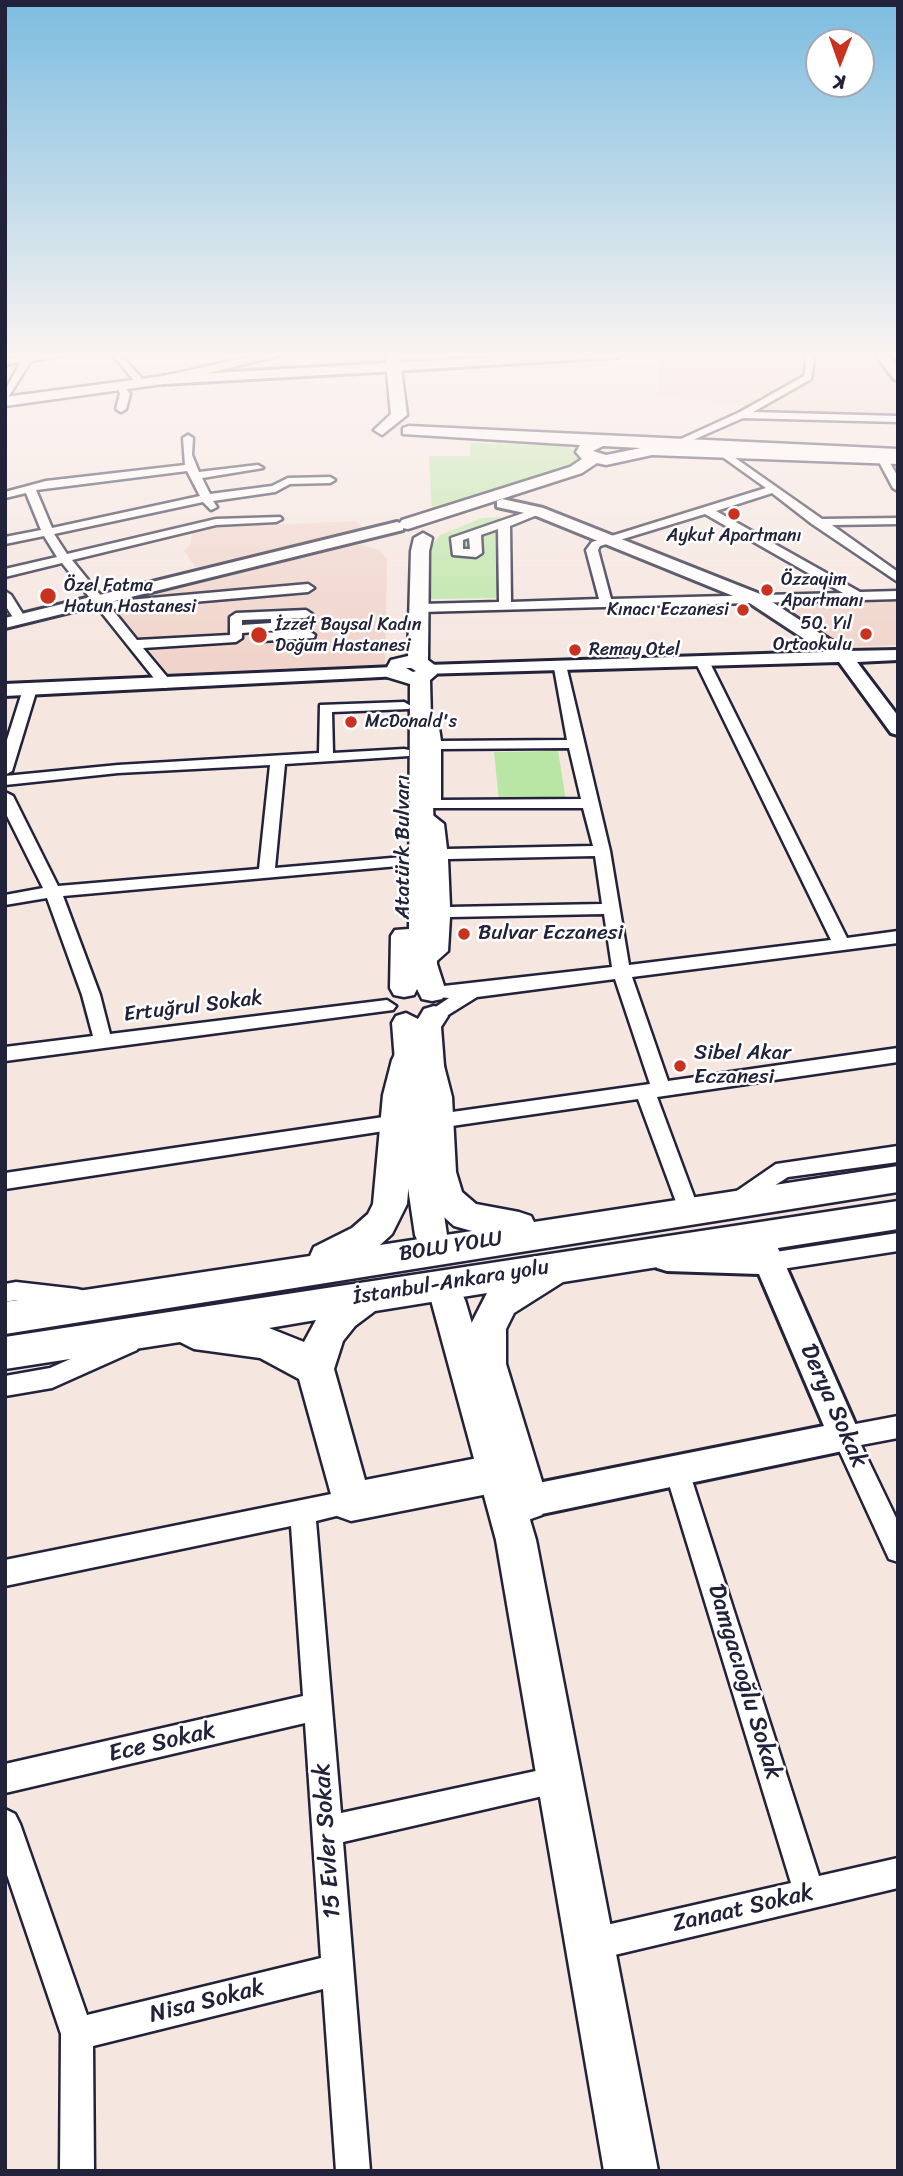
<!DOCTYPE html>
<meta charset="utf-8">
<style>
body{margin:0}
#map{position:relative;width:903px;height:2176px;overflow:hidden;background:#f6e6e0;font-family:Sriracha,sans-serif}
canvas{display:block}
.frame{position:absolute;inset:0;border:7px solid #22223b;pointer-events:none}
.north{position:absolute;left:805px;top:28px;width:70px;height:70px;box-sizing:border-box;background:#fff;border:2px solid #a7a7b1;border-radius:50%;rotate:181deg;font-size:19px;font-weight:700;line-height:28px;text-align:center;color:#22223b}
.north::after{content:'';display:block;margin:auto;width:24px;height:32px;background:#c8321e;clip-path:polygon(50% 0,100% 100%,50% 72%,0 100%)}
</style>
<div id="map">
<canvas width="903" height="2176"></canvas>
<div class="frame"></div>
<div class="north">K</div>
</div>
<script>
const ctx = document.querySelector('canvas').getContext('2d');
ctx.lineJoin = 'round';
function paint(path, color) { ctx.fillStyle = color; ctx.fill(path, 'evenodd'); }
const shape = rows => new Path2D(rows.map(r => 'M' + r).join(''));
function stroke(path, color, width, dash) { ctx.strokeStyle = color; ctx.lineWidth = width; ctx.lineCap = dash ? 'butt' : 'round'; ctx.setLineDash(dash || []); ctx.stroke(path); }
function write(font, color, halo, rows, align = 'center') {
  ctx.font = font + ' Sriracha,sans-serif'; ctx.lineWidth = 5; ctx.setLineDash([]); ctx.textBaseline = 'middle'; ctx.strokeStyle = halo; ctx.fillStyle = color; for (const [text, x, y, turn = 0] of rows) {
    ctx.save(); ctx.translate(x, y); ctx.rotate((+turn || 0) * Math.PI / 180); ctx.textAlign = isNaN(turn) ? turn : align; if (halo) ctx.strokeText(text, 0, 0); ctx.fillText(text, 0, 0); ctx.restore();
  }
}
const built = shape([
 [659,353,874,353,898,380,898,415,764,412,727,401,681,400,679,396,657,395],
 [356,521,365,529,196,568,184,551,190,545,193,528],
 [341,545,362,545,379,550,387,559,385,669,164,679,110,602],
 [898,600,898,645,843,647,791,612,790,608,794,602]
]);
const green = shape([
 [470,443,550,445,567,447,583,454,581,465,432,514,429,456,470,456],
 [500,517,496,598,430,599,431,547,440,535,482,518],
 [558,751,566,800,499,801,494,752]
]);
const stream = shape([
 [891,353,898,363]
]);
const minor = shape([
 [54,353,74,353,31,361,5,402,5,390,21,362,5,365,5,359,54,353],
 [111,353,119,353,143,380,143,384,137,384,111,353],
 [807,353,815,353,811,379,753,412,898,416,898,422,743,418,679,446,670,444,740,412,804,376,807,353],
 [116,383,122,383,130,394,126,409,121,412,116,409,120,394,116,383],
 [188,435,193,438,192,455,199,472,258,465,263,468,202,478,210,494,272,486,288,478,330,477,335,480,330,483,290,484,275,492,213,501,217,507,211,510,203,502,54,534,67,554,216,519,280,517,282,519,276,522,216,525,72,560,106,602,308,584,314,588,308,592,112,609,137,640,230,635,230,617,236,613,306,610,312,614,306,618,284,619,282,630,242,633,242,638,236,642,143,648,173,684,166,688,161,687,62,563,5,577,5,569,57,557,44,536,5,544,5,537,41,530,26,493,5,498,5,492,46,481,185,465,183,438,188,435],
 [187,471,200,496,52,528,36,490,187,471],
 [271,619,271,623,242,625,242,620,271,619],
 [721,448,822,519,898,518,898,524,832,525,898,572,898,582,812,524,772,493,716,511,860,592,898,591,898,599,421,612,415,608,421,604,499,602,498,529,481,535,482,553,476,557,453,555,451,538,538,508,544,511,542,513,510,526,511,602,599,599,586,550,592,542,766,488,717,453,716,451,721,448],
 [705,514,843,593,611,599,598,550,600,546,705,514],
 [469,538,470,549,463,549,463,540,469,538],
 [882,455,886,456,898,477,898,491,893,488,877,458,882,455],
 [5,591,11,595,26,619,24,622,14,619,5,605,5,591],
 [309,631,315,635,314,638,261,641,255,637,261,633,309,631],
 [703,659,710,663,847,938,898,931,898,943,632,977,668,1081,898,1048,898,1062,657,1097,699,1210,696,1216,689,1218,682,1216,679,1210,638,1099,438,1128,431,1126,428,1121,431,1116,438,1114,650,1084,615,979,477,997,440,1020,428,1020,425,1016,428,1012,449,998,426,996,423,992,426,988,612,967,604,914,450,917,448,951,429,968,417,968,414,964,417,960,433,945,434,912,430,828,415,815,415,809,425,809,444,824,447,849,593,846,583,808,428,808,427,733,411,726,418,722,439,728,441,741,567,740,554,668,566,665,610,851,629,965,831,940,696,663,703,659],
 [569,748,581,799,441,800,441,749,569,748],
 [595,856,602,904,450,907,448,859,595,856],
 [30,685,37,689,12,771,5,775,5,746,23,689,30,685],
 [404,702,411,706,409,709,332,712,333,753,404,749,409,750,409,756,285,764,275,868,403,857,409,859,409,865,63,896,100,995,110,1034,387,1000,396,1006,393,1010,5,1061,5,1047,93,1036,82,995,47,898,5,905,5,895,43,888,5,812,5,792,13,796,58,886,259,869,270,765,118,773,5,785,5,776,118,765,319,753,320,705,404,702],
 [397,1115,404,1117,407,1122,404,1127,397,1129,5,1189,5,1173,397,1115],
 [898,1146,898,1162,788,1177,735,1211,728,1209,725,1203,728,1197,776,1164,898,1146],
 [898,1233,898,1251,769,1271,761,1268,758,1262,761,1256,769,1253,898,1233],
 [16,1282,77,1289,85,1291,88,1298,85,1305,77,1307,16,1300,5,1302,5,1284,16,1282],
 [129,1333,137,1336,140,1343,137,1350,52,1388,5,1396,5,1376,50,1368,129,1333],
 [898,1416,898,1438,861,1445,898,1522,898,1562,889,1559,833,1437,836,1429,845,1426,898,1416],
 [677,1460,686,1463,689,1471,819,1876,898,1858,898,1888,589,1961,578,1956,573,1945,578,1934,589,1929,791,1883,665,1471,668,1463,677,1460],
 [351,1490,360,1494,364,1502,360,1510,316,1521,341,1813,559,1766,569,1770,573,1780,569,1790,343,1842,370,2171,336,2171,323,1989,93,2046,94,2171,60,2171,61,2034,5,1869,5,1809,15,1814,20,1824,87,2015,321,1958,305,1723,5,1793,5,1764,303,1696,291,1526,5,1586,5,1560,351,1490]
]);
const secondary = shape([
 [564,353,623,353,617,357,394,371,163,384,157,380,163,376,564,353],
 [874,353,886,353,898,367,898,380,894,379,874,353],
 [502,499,543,508,760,594,847,651,898,650,898,660,857,662,898,716,898,735,891,733,839,662,422,674,419,670,422,666,428,665,824,652,748,602,534,515,497,507,497,501,502,499],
 [397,522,403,524,403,530,5,628,5,618,397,522],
 [394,667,403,672,400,676,5,696,5,684,394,667],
 [758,1225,768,1229,773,1237,861,1437,857,1448,513,1520,501,1516,496,1504,501,1492,513,1488,824,1426,759,1274,667,1271,657,1268,652,1259,657,1250,667,1247,749,1249,743,1237,748,1229,758,1225]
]);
const primary = shape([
 [267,353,290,353,163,384,5,406,5,397,163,376,267,353],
 [385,353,399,353,407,415,382,435,374,430,391,414,385,353],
 [409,426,898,449,898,464,652,455,606,465,597,463,582,473,408,529,402,528,399,524,402,520,570,467,582,459,576,452,580,445,403,434,403,428,409,426],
 [603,446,641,448,606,455,593,451,603,446],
 [423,533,432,538,429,551,428,660,436,666,437,674,430,680,437,964,446,992,442,999,432,1001,422,999,417,989,414,995,404,997,394,995,390,988,391,936,395,930,409,929,410,684,387,677,384,673,391,660,408,656,411,551,414,538,423,533],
 [406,668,411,668,416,671,413,672,406,668],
 [434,1006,444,1009,448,1016,441,1027,444,1066,439,1181,447,1235,443,1244,431,1248,419,1244,415,1235,407,1181,412,1098,401,1095,397,1087,392,1023,396,1016,406,1013,418,1019,424,1009,434,1006],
 [448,1286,460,1290,465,1300,536,1540,658,2171,604,2171,496,1540,431,1300,436,1290,448,1286]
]);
const trunk = shape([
 [407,1049,418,1052,421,1057,429,1055,440,1058,444,1066,452,1097,456,1172,462,1192,476,1204,519,1212,531,1216,534,1222,898,1166,898,1192,5,1334,5,1302,310,1256,314,1247,352,1228,368,1214,373,1204,383,1095,392,1060,396,1052,407,1049],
 [417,1084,422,1172,430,1199,435,1209,454,1226,472,1231,380,1245,392,1234,407,1204,417,1084],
 [898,1201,898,1229,563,1282,514,1313,506,1329,506,1364,548,1501,542,1515,528,1520,514,1515,503,1486,488,1494,351,1521,337,1516,299,1379,260,1358,194,1349,180,1342,5,1369,5,1337,898,1201],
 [487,1293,469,1328,468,1364,495,1459,488,1456,365,1480,334,1369,343,1341,355,1326,375,1311,487,1293],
 [316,1320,304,1342,269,1328,316,1320]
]);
const markers = [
 [734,514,7,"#c8321e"],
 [767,590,7,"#c8321e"],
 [48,596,9,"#c8321e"],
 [743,610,7,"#c8321e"],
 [866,634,7,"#c8321e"],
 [259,635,9,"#c8321e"],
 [575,650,7,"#c8321e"],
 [351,722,7,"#c8321e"],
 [464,934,7,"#c8321e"],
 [680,1066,7,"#c8321e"]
];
const farPoinames = [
 ["Aykut Apartmanı",734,536,"center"],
 ["Özzayim",781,580],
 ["Apartmanı",781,601],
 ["Özel Fatma",64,586],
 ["Hatun Hastanesi",64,607],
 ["Kınacı Eczanesi",729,610,"right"],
 ["50. Yıl",852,624,"right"],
 ["Ortaokulu",852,645,"right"],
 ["İzzet Baysal Kadın",275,625],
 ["Doğum Hastanesi",275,646],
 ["Remay Otel",589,650],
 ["McDonald's",365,722]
];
const streetNames = [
 ["Atatürk Bulvarı",404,847,-90],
 ["Ertuğrul Sokak",193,1007,-7],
 ["BOLU YOLU",451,1247,-9],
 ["İstanbul-Ankara yolu",451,1283,-9]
];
const poiNames = [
 ["Bulvar Eczanesi",478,934],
 ["Sibel Akar",694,1054],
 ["Eczanesi",694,1078]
];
const nearStreetnames = [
 ["Derya Sokak",833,1406,66],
 ["Damgacıoğlu Sokak",744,1682,73],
 ["Ece Sokak",162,1743,-13],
 ["15 Evler Sokak",328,1841,-94],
 ["Zanaat Sokak",743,1909,-13],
 ["Nisa Sokak",207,2002,-14]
];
paint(built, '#f0d4cb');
paint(green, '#b9e6a4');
stroke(stream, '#568696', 2.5);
stroke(minor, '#22223b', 5);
stroke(secondary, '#22223b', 6);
stroke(primary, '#22223b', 5);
stroke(trunk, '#22223b', 5);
paint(minor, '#fff');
paint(secondary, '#fff');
paint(primary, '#fff');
paint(trunk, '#fff');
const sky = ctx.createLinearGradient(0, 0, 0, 657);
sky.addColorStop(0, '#7bbce0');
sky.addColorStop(0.54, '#fbf4f1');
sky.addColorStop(1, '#fbf4f100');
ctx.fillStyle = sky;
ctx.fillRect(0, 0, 903, 657);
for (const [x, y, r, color] of markers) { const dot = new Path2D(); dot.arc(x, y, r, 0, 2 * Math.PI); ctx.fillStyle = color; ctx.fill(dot); stroke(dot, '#fff', 2.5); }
write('18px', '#22223b', '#fff', farPoinames, 'left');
write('21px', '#22223b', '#fff', streetNames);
write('21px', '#22223b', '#fff', poiNames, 'left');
write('24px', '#22223b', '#fff', nearStreetnames);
</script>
